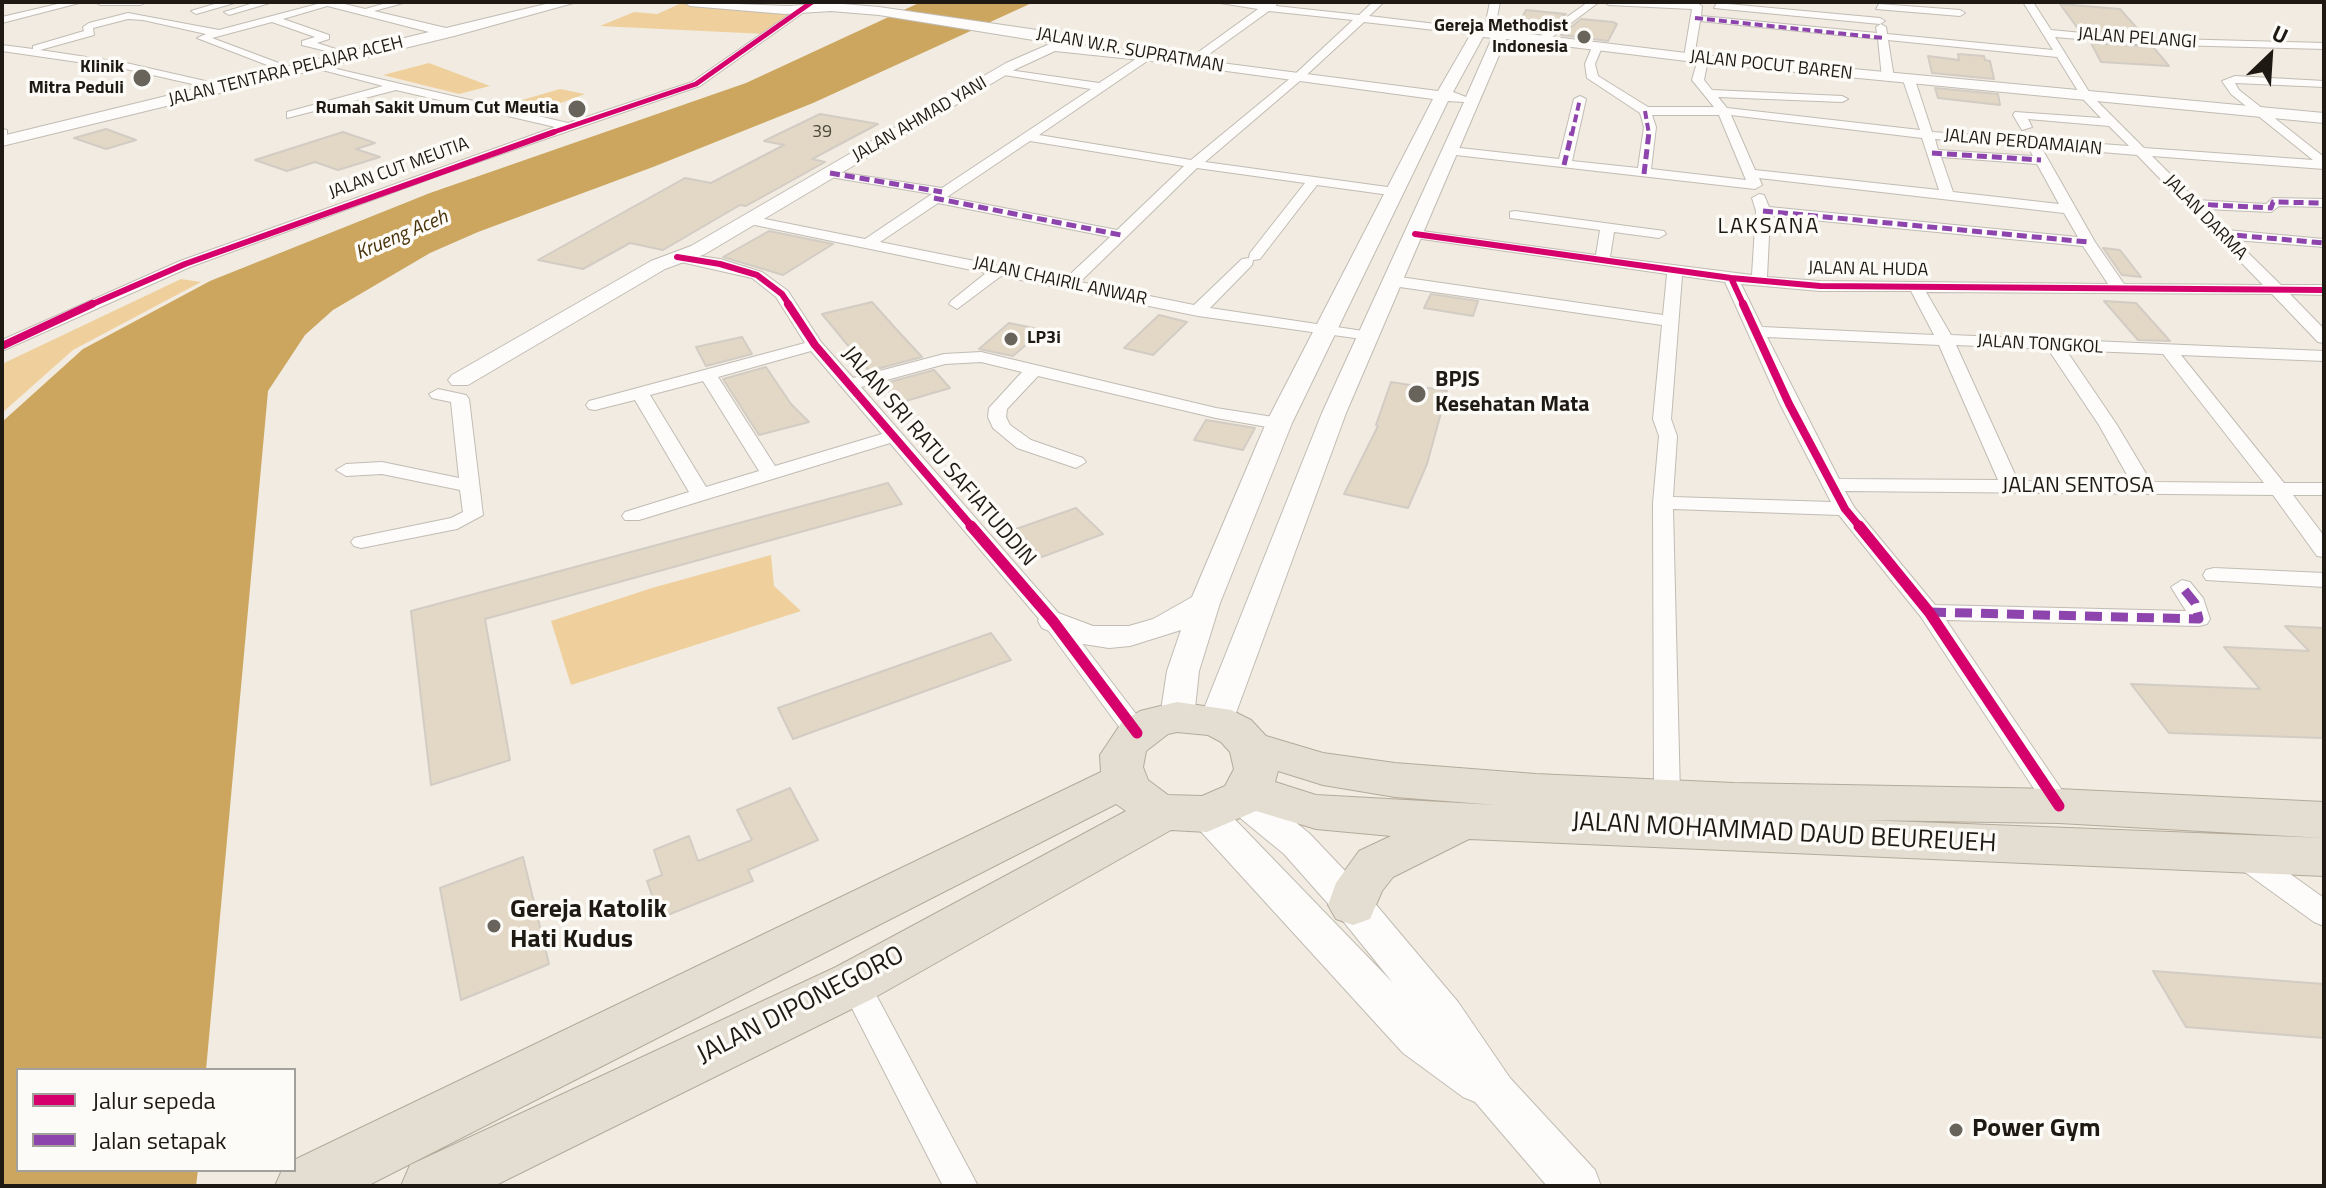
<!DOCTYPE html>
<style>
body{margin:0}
#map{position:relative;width:2326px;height:1188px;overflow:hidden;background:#f1ebe1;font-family:"Titillium Web",sans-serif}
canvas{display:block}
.frame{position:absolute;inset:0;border:4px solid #1e1a13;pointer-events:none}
.legend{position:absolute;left:16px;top:1068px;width:280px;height:104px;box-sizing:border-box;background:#fdfbf7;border:2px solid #a4a19c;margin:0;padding:10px 14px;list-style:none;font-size:24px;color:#1e1a13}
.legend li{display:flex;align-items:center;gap:16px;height:40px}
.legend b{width:40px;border:2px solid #a4a19c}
.north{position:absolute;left:2230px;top:16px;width:80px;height:80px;-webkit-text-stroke:6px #fdfbf7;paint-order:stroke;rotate:25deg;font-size:22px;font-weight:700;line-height:32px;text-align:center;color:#1e1a13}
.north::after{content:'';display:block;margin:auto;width:28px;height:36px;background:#1e1a13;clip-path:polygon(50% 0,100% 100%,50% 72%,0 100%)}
</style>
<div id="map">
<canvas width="2326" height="1188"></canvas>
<div class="frame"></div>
<ul class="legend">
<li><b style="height:10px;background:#d6006c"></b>Jalur sepeda</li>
<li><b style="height:10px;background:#8e44ad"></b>Jalan setapak</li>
</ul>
<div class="north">U</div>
</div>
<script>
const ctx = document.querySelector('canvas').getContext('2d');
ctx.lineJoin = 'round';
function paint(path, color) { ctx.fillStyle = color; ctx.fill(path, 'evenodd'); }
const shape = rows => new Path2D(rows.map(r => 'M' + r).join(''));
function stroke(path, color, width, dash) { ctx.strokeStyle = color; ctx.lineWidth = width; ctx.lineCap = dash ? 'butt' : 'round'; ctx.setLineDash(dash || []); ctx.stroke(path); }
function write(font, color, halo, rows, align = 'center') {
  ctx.font = font + ' "Titillium Web",sans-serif'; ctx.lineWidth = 7; ctx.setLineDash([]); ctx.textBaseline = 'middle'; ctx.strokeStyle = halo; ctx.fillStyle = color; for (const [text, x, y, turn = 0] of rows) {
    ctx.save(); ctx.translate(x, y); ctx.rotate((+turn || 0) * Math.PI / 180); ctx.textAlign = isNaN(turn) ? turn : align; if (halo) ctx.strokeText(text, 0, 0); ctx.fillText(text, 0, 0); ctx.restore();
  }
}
const green = shape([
 [684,2,789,13,792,15,765,34,600,26,634,12,657,14],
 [429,63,490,86,459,94,383,75],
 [560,89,585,94,536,112,505,105],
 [181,279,201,282,73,350,2,413,2,364],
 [771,555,774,586,801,611,571,685,551,621,652,588]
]);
const water = shape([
 [921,2,1034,2,813,103,653,167,478,232,430,253,333,310,305,335,268,391,206,1070,18,1070,18,1170,198,1170,196,1186,2,1186,2,422,83,349,210,281,430,193,746,83]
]);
const building = shape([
 [2060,4,2120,9,2143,35,2079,30,2060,4],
 [1526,10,1566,14,1541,32,1516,29,1526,10],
 [1581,19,1613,22,1617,24,1608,41,1561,35,1581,19],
 [2091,43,2153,47,2169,66,2101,62,2091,43],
 [1958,54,1984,56,1985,60,1990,61,1994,79,1932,73,1928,56,1959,60,1958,54],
 [1935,88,1998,94,2000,105,1938,98,1935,88],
 [820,114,878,124,812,159,825,162,746,206,740,205,663,250,630,243,583,269,538,260,685,178,711,183,784,145,764,141,820,114],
 [106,129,136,140,106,149,74,138,106,129],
 [343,132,375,143,356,149,380,157,338,170,315,162,287,171,255,160,343,132],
 [769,231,833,244,783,275,723,257,769,231],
 [2103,248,2120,250,2141,277,2122,275,2103,248],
 [1431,294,1478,301,1473,316,1424,308,1431,294],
 [2104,301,2136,303,2170,341,2138,340,2104,301],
 [872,302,897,330,922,357,869,371,822,314,872,302],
 [1159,315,1187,322,1153,355,1124,348,1159,315],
 [1009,323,1043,330,1013,356,979,349,1009,323],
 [742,337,752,354,706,366,696,347,742,337],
 [766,367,791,404,809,422,759,435,723,379,766,367],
 [934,370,950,388,899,403,882,384,934,370],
 [1391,382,1447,391,1427,464,1408,508,1344,494,1378,426,1376,425,1391,382],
 [1206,420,1255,428,1243,450,1194,440,1206,420],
 [888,483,902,504,485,619,510,760,431,785,411,611,888,483],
 [1076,508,1103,534,1042,557,1016,529,1076,508],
 [2285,626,2324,628,2324,738,2169,733,2131,684,2260,689,2224,647,2309,651,2285,626],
 [991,633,1011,660,793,739,778,708,991,633],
 [790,788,818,840,748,870,753,881,660,918,647,881,662,875,654,850,689,836,698,861,752,840,737,810,790,788],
 [523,857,549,964,461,1000,440,888,523,857],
 [2153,971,2324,984,2324,1038,2186,1027,2153,971]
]);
const street = shape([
 [66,2,83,2,2,23,2,17,66,2],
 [95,2,146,2,141,5,100,5,95,2],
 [221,2,238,2,196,14,191,11,221,2],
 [257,2,273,2,229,15,224,12,257,2],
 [325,2,334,4,283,19,329,35,329,39,317,43,342,51,342,55,302,45,302,41,315,37,272,22,212,38,284,65,285,67,280,70,197,38,206,34,143,20,128,19,97,27,93,28,94,35,40,50,126,63,214,83,216,85,210,88,126,69,2,51,2,45,33,49,33,46,84,31,83,27,89,23,128,13,219,30,325,2],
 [390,2,407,2,363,14,358,11,390,2],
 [1214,2,1277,2,1276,6,1359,15,1373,2,1384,2,1369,16,1478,29,1485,26,1490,2,1500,2,1495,27,1506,34,1501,37,1489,32,1479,35,1364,22,1301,80,1205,162,1402,189,1404,192,1397,196,1317,185,1260,259,1253,260,1252,265,1210,308,1370,332,1378,337,1376,341,1198,316,1001,276,957,309,949,304,951,301,986,273,750,224,743,220,750,216,865,239,932,194,830,177,825,176,825,170,942,188,1091,89,998,74,998,70,1002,69,1099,83,1145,53,1153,53,1153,57,1039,135,1191,160,1293,76,1353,20,1269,11,1194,65,1186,65,1186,61,1258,9,1214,2],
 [1030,141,1184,166,1117,230,947,197,1030,141],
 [1197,168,1305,183,1250,253,1249,258,1242,259,1194,305,1080,282,1197,168],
 [938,203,1110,237,1065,279,880,242,938,203],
 [1588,2,1599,2,1547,41,1539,41,1539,37,1588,2],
 [1604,2,1697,3,1702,6,1701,16,1877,33,1876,27,1881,24,1886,27,1887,34,2053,50,2023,2,2033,2,2051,30,2135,38,2324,43,2324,49,2135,44,2055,37,2091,95,2144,148,2313,160,2231,94,2222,81,2235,76,2324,81,2324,87,2235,83,2239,90,2324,157,2324,169,2152,156,2196,200,2266,204,2273,198,2324,199,2324,207,2279,206,2271,212,2205,209,2226,230,2324,239,2324,247,2235,240,2281,285,2324,285,2324,295,2290,294,2324,329,2324,343,2318,342,2272,294,1926,292,1951,335,2324,351,2324,361,2181,355,2284,483,2324,483,2324,495,2293,495,2324,536,2324,557,2317,556,2273,495,1845,491,1854,507,1935,605,2186,611,2171,587,2182,580,2190,582,2203,598,2210,619,2207,624,2199,626,1946,620,2068,799,2072,806,2068,813,2059,816,2050,813,1921,617,1839,515,1673,509,1680,795,1676,802,1667,805,1658,802,1654,795,1653,503,1659,436,1653,419,1662,325,1393,286,1385,281,1393,276,1663,315,1667,274,1415,238,1408,234,1415,230,1596,255,1600,230,1510,218,1510,212,1515,211,1664,231,1666,234,1659,238,1614,232,1610,257,1752,275,1756,211,1752,198,1759,194,1764,195,1769,207,2078,237,2064,213,1759,178,1762,185,1755,189,1447,154,1447,148,1451,147,1559,159,1574,99,1580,96,1586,99,1572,161,1638,168,1644,127,1640,113,1587,78,1585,64,1592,47,1597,44,1602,47,1595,64,1598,76,1648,107,1714,107,1692,80,1698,59,1703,56,1708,59,1704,80,1712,90,1842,96,1848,99,1842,102,1718,97,1727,108,1920,130,1903,80,1909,77,1915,80,1932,132,2129,146,2109,126,2028,119,2032,127,2022,130,2013,115,2015,112,2101,118,2083,99,2057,57,1888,40,1894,78,1888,81,1882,78,1878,39,1700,21,1694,57,1689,60,1684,57,1692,9,1609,5,1604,2],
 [1652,115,1719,115,1746,180,1651,169,1656,127,1652,115],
 [1731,115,1922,138,1939,190,1755,170,1731,115],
 [1935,139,2028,146,2033,156,1938,150,1935,139],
 [2041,147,2137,155,2263,285,2124,284,2095,242,2041,147],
 [1941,157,2037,164,2059,204,1953,192,1941,157],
 [1770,216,2083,246,2108,284,1820,281,1767,277,1770,216],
 [1682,276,1725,282,1780,404,1831,502,1673,497,1677,436,1671,419,1682,276],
 [1741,284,1820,291,1911,291,1934,335,1762,327,1741,284],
 [1767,337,1939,345,1998,480,1839,479,1767,337],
 [1956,345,2048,349,2099,425,2131,482,2018,481,1956,345],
 [2066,350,2163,354,2264,483,2151,482,2117,425,2066,350],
 [1717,3,1880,18,1885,21,1880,24,1714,8,1717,3],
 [1879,4,1960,10,1965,13,1960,16,1876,9,1879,4],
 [796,10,804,12,700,86,443,174,190,267,2,351,2,340,180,261,555,127,396,90,287,118,287,112,383,86,311,67,311,63,568,123,692,82,796,10],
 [2,129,7,130,7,136,2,137,2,129],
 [677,253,720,259,762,272,788,291,821,342,853,378,944,354,981,352,1216,408,1286,419,1288,423,1286,427,1279,429,1216,418,1038,376,1007,409,1006,417,1010,425,1031,440,1083,458,1086,462,1076,468,1017,448,993,428,988,417,989,408,1022,372,981,362,945,364,861,387,1061,616,1146,727,1149,733,1146,739,1137,742,1128,739,1045,626,890,443,639,520,625,520,622,516,625,512,689,492,635,400,595,410,589,409,586,405,589,401,805,343,776,297,752,278,672,260,670,257,677,253],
 [811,351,882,434,775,466,718,377,811,351],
 [703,381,759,471,706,487,650,395,703,381],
 [438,389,466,395,469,399,483,515,457,529,361,548,354,546,351,542,354,538,451,518,463,512,460,490,382,474,346,476,336,470,346,464,382,462,459,478,451,402,432,398,429,394,438,389],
 [2214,568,2324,573,2324,587,2206,580,2203,575,2206,570,2214,568],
 [2245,846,2255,849,2324,898,2324,926,2314,922,2235,865,2231,857,2235,849,2245,846],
 [854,970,865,974,978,1186,943,1186,839,983,843,974,854,970]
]);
const secondary = shape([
 [312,2,336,2,446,28,554,2,577,2,454,36,2,146,2,136,429,32,312,2],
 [683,2,788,6,831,3,879,7,1037,30,1076,41,1077,45,1133,51,1139,49,1190,59,1438,91,1472,32,1479,28,1703,55,2324,113,2324,123,1703,63,1506,39,1346,413,1233,721,1228,729,1216,733,1204,729,1199,721,1322,413,1464,102,1448,101,1292,423,1220,603,1199,671,1194,717,1189,725,1177,729,1165,725,1160,717,1167,671,1181,630,1130,646,1109,648,1077,643,1042,628,1038,621,1042,614,1053,611,1093,626,1129,626,1153,619,1192,597,1266,423,1433,99,1160,62,1055,51,1016,69,705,254,665,269,468,385,452,385,448,380,452,375,651,261,691,246,1006,63,1052,43,879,15,831,11,785,14,690,6,683,2],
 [1483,37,1492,38,1466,97,1453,92,1483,37],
 [1241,785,1254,788,1310,834,1367,894,1458,1002,1510,1078,1595,1170,1601,1186,1547,1186,1475,1102,1463,1097,1403,1053,1194,824,1189,814,1194,804,1207,800,1220,804,1393,983,1339,916,1284,854,1228,808,1223,798,1228,788,1241,785]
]);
const highway = shape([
 [1177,702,1231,710,1251,720,1266,736,1323,753,1395,763,1536,774,1734,783,2059,789,2324,802,2324,838,2059,823,1864,820,2324,838,2324,876,1469,839,1393,877,1382,891,1370,919,1353,925,1336,919,1328,905,1336,883,1359,851,1391,836,1316,829,1256,811,1207,832,1171,830,872,999,494,1186,401,1186,410,1165,836,967,1126,811,1116,804,367,1186,275,1186,282,1170,294,1170,294,1160,1101,772,1100,755,1122,722,1140,711,1177,702],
 [1177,732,1208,735,1221,742,1230,752,1234,769,1225,786,1202,796,1168,795,1148,780,1143,767,1146,751,1168,734,1177,732],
 [1278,771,1323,785,1395,797,1496,805,1316,795,1275,782,1278,771]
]);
const quietFar2 = shape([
 [1695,18,1884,38],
 [1645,111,1649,134],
 [1572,134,1580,99]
]);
const quietFar1 = shape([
 [1932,153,2041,160],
 [1564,165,1572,132],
 [830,173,942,192],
 [1644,174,1649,132],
 [934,198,1121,235],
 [2193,204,2271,208,2273,202,2324,203],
 [1763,211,2088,242],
 [2222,234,2324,243]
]);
const quiet = shape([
 [1929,612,2199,619,2195,603,2182,587]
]);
const cyclewayFar3 = shape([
 [548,134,696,84,812,2]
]);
const cyclewayFar2 = shape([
 [1415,234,1731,278,1820,286,2324,290],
 [677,257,720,264,757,275,782,294,790,306],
 [1731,278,1744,306],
 [88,306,185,264,554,132]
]);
const cyclewayFar1 = shape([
 [788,304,815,345,973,528],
 [1743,304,1789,404,1845,509,1861,528],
 [2,346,92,304]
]);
const cycleway = shape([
 [971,526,1053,621,1137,733],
 [1859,526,1929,612,2059,806]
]);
const markers = [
 [1584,37,8,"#68635b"],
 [142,78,10,"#68635b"],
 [577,109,10,"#68635b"],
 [1011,339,8,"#68635b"],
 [1417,394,10,"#68635b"],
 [494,926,8,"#68635b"],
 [1956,1130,8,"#68635b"]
];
const farPoinames = [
 ["Gereja Methodist",1568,27],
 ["Indonesia",1568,48],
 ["Klinik",124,68],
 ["Mitra Peduli",124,89],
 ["Rumah Sakit Umum Cut Meutia",559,109],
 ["LP3i",1027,339,"left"]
];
const farStreetnames = [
 ["JALAN PELANGI",2137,39,4],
 ["JALAN W.R. SUPRATMAN",1130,51,10],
 ["JALAN POCUT BAREN",1771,66,6],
 ["JALAN TENTARA PELAJAR ACEH",286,72,-14],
 ["JALAN AHMAD YANI",920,120,-30],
 ["JALAN PERDAMAIAN",2023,143,5],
 ["JALAN CUT MEUTIA",399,169,-20],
 ["JALAN DARMA",2205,218,46],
 ["JALAN AL HUDA",1868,270,1],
 ["JALAN CHAIRIL ANWAR",1060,282,12],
 ["JALAN TONGKOL",2040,345,3]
];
const numberNames = [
 ["39",822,133]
];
const farWaternames = [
 ["Krueng Aceh",402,236,-23]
];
const farQuarternames = [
 ["LAKSANA",1769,228]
];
const poiNames = [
 ["BPJS",1435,381],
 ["Kesehatan Mata",1435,406]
];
const streetNames = [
 ["JALAN SRI RATU SAFIATUDDIN",938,457,49],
 ["JALAN SENTOSA",2078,487]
];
const nearStreetnames = [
 ["JALAN MOHAMMAD DAUD BEUREUEH",1784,834,3],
 ["JALAN DIPONEGORO",801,1006,-27]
];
const nearPoinames = [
 ["Gereja Katolik",510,911],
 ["Hati Kudus",510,941],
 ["Power Gym",1972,1130]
];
paint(green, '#efd09c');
paint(water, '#cca65e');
paint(building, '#e3d8c6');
stroke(building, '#d2ccc4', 2);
stroke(street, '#c1bcb4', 2);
stroke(secondary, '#c1bcb4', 2);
stroke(highway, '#b3aa9a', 2);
paint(street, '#fdfcfa');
paint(secondary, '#fdfcfa');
paint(highway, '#e4ddd1');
stroke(quietFar2, '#8e44ad', 4, [8, 4]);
stroke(quietFar1, '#8e44ad', 5, [10, 5]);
stroke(quiet, '#8e44ad', 9, [17, 9]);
stroke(cyclewayFar3, '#d6006c', 5);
stroke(cyclewayFar2, '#d6006c', 6);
stroke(cyclewayFar1, '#d6006c', 8);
stroke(cycleway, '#d6006c', 11);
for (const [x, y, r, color] of markers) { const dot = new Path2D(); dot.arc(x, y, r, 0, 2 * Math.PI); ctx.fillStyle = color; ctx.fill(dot); stroke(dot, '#fdfbf7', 3); }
write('bold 18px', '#1e1a13', '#fdfbf7', farPoinames, 'right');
write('18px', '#1e1a13', '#fdfbf7', farStreetnames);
write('18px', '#4f4a40', null, numberNames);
write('italic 20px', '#48320a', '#fdfbf7', farWaternames);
ctx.letterSpacing = '2px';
write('22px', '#1e1a13', '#fdfbf7', farQuarternames);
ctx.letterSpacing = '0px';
write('bold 22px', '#1e1a13', '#fdfbf7', poiNames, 'left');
write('22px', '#1e1a13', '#fdfbf7', streetNames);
write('26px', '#1e1a13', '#fdfbf7', nearStreetnames);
write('bold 26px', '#1e1a13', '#fdfbf7', nearPoinames, 'left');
</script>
